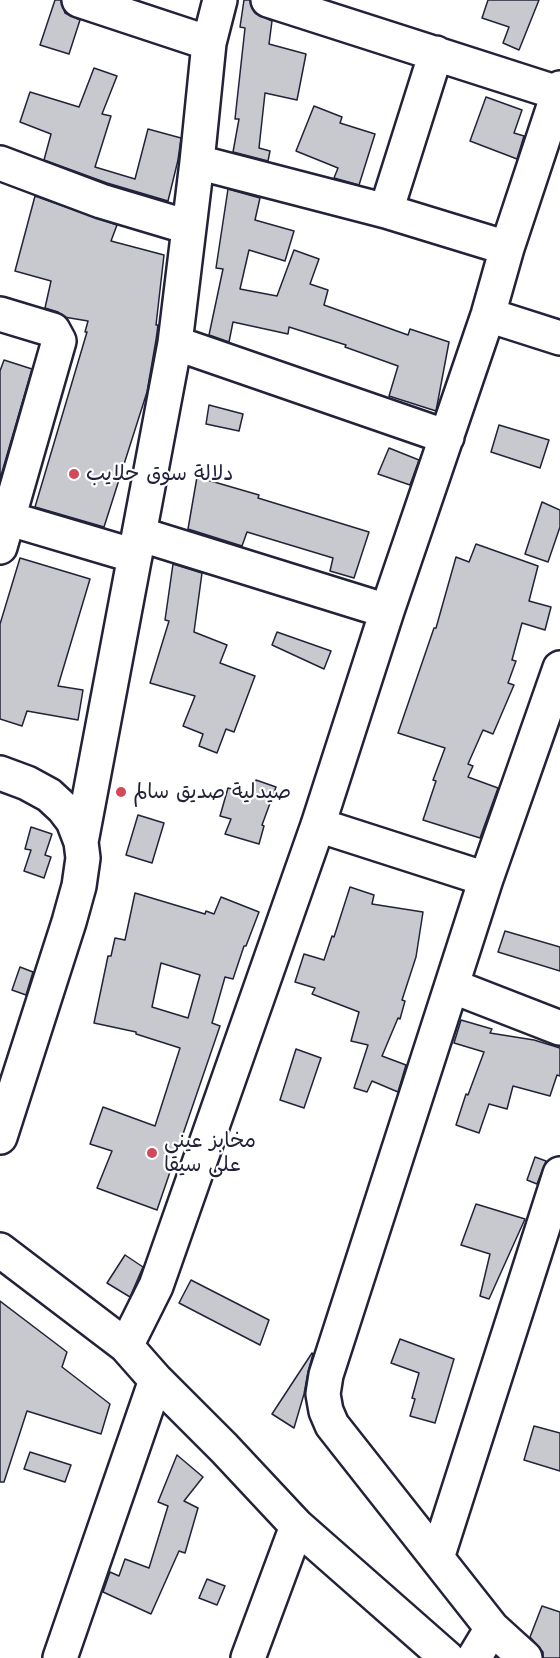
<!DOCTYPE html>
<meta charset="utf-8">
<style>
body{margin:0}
canvas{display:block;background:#fff}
</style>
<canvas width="560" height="1658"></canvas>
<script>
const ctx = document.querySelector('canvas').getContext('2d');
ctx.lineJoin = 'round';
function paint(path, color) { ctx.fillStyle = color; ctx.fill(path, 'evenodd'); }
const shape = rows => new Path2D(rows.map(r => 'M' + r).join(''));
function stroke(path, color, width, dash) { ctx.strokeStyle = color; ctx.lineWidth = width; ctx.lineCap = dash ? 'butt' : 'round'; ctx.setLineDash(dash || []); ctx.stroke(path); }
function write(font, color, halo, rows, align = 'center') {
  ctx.font = font + ' "Playpen Sans","Playpen Sans Arabic",sans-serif'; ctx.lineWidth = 4.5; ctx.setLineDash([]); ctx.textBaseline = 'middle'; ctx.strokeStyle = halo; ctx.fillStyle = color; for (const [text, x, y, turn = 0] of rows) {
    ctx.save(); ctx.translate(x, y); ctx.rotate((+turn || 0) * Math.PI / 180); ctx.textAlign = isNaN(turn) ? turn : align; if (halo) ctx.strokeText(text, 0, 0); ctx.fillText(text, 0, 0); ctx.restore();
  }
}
const building = shape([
 [55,0,61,0,65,13,80,20,69,54,40,45,55,0],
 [244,0,250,0,255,13,272,21,269,44,306,54,297,100,265,93,259,148,270,151,268,161,233,152,239,119,235,119,245,28,240,27,244,0],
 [488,0,539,0,519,50,503,43,509,27,482,18,488,0],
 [94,68,117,76,102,114,111,116,95,167,135,179,148,129,181,138,178,160,168,201,107,183,44,160,51,134,20,122,30,92,79,107,94,68],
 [486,97,522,110,514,133,524,136,517,159,470,141,486,97],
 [314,106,342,117,340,123,375,134,359,185,334,178,338,168,296,151,314,106],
 [228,189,260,198,255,220,294,231,285,261,249,250,240,289,277,296,294,250,319,259,310,284,328,290,324,305,408,335,410,329,449,342,436,411,389,396,398,366,345,347,346,345,289,327,288,334,233,322,229,342,209,335,223,269,216,268,228,189],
 [35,196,117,225,111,241,164,255,156,325,158,325,156,340,147,392,104,527,35,507,87,332,85,332,88,321,64,317,58,312,45,308,51,281,15,271,35,196],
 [4,360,32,369,0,479,0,371,4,360],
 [209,405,243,414,239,431,206,424,209,405],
 [499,425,549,440,540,468,491,452,499,425],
 [389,448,419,460,410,485,378,474,389,448],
 [197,477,259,495,258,498,369,532,354,578,330,571,333,558,247,532,242,546,188,529,197,477],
 [542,502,560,510,560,527,548,562,525,554,542,502],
 [476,544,538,566,529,601,551,607,545,630,522,623,512,660,516,661,508,683,514,685,493,734,483,730,468,764,473,766,468,777,498,788,480,838,423,820,436,781,433,780,445,748,398,733,434,628,436,628,456,557,469,562,476,544],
 [20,558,90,579,58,686,83,690,78,720,27,711,22,726,0,719,0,624,20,558],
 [173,564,202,573,194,632,227,645,220,663,255,676,234,732,226,729,217,753,199,746,203,734,183,726,195,696,150,683,169,621,165,620,173,564],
 [277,632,331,651,324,669,272,645,277,632],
 [256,780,276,787,262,825,264,826,259,844,225,834,231,819,220,816,228,788,251,794,256,780],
 [138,815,164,823,152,863,126,855,138,815],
 [31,827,52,834,45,855,51,857,44,878,24,871,31,850,25,849,31,827],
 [350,887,374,895,372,904,423,912,416,957,402,1000,405,1001,400,1019,398,1018,382,1056,406,1065,398,1092,372,1081,367,1092,354,1088,368,1045,351,1041,359,1012,312,994,315,988,295,982,304,954,324,960,332,936,334,937,350,887],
 [135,893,205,914,206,911,214,914,221,897,259,912,246,946,244,946,233,979,225,977,212,1023,220,1026,157,1210,97,1188,112,1151,90,1144,103,1107,155,1126,180,1048,136,1034,136,1032,94,1023,108,956,111,956,115,938,125,940,135,893],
 [161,963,200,975,188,1018,152,1007,161,963],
 [505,931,560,947,560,971,498,952,505,931],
 [20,967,33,972,26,995,12,990,20,967],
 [461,1020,492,1029,490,1033,534,1040,560,1048,560,1076,557,1075,550,1096,513,1086,507,1109,489,1104,479,1133,456,1125,466,1094,468,1095,484,1052,454,1043,461,1020],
 [296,1049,321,1058,304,1108,280,1100,296,1049],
 [535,1157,546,1161,537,1184,527,1180,535,1157],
 [476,1204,525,1219,489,1299,480,1296,490,1254,461,1245,476,1204],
 [125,1255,143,1267,130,1297,107,1283,125,1255],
 [191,1280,269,1320,260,1345,179,1303,191,1280],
 [0,1301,67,1352,62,1367,110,1404,101,1434,27,1411,4,1482,0,1482,0,1301],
 [400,1339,454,1359,435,1423,410,1416,415,1399,412,1398,419,1373,391,1363,400,1339],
 [312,1353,313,1354,308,1372,304,1394,294,1428,272,1414,312,1353],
 [534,1426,560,1433,560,1471,524,1460,534,1426],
 [30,1452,71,1465,65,1482,24,1469,30,1452],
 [177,1455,203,1477,184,1501,198,1508,185,1553,179,1551,151,1614,103,1592,110,1572,119,1576,125,1559,149,1568,168,1506,158,1502,177,1455],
 [207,1579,225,1586,217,1605,199,1598,207,1579],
 [542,1606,560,1612,560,1658,543,1658,543,1652,530,1637,542,1606]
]);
const minor = shape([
 [79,0,209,43],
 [268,0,558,93],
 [197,162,386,211,507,248],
 [0,163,101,201,188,227],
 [386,211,436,53],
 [0,314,53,330,59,341,0,547],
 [488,315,560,338],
 [175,343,447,437],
 [0,516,135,556],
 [139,534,387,611],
 [0,773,27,783,49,795,63,808,73,821,81,842,83,858,79,886,69,922,0,1137],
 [318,825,486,879],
 [81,842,175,343,197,162,209,43,220,0],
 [452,986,560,1028],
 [0,1250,126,1346,156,1380,224,1448,297,1526,447,1658],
 [126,1346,156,1286,318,825,387,611,488,315,507,248,560,88],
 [437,1558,560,1174],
 [492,1628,525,1658],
 [60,1658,156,1380],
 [248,1658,297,1526],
 [474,1658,492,1628,332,1425,326,1411,323,1394,326,1375,486,879,560,668]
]);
const markers = [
 [74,474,6,"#d1495b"],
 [121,792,6,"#d1495b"],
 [152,1153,6,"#d1495b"]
];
const poiNames = [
 ["دلالة سوق حلايب",86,474],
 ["صيدلية صديق سالم",133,792],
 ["مخابز عيني",164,1141],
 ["على سيقا",164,1165]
];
paint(building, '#c8c8cf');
stroke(building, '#22223b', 1.5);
stroke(minor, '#22223b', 38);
stroke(minor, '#fff', 33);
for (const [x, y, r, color] of markers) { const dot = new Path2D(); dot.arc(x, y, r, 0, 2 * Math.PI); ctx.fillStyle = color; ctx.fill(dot); stroke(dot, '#fff', 2); }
write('21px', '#22223b', '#fff', poiNames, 'left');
</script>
